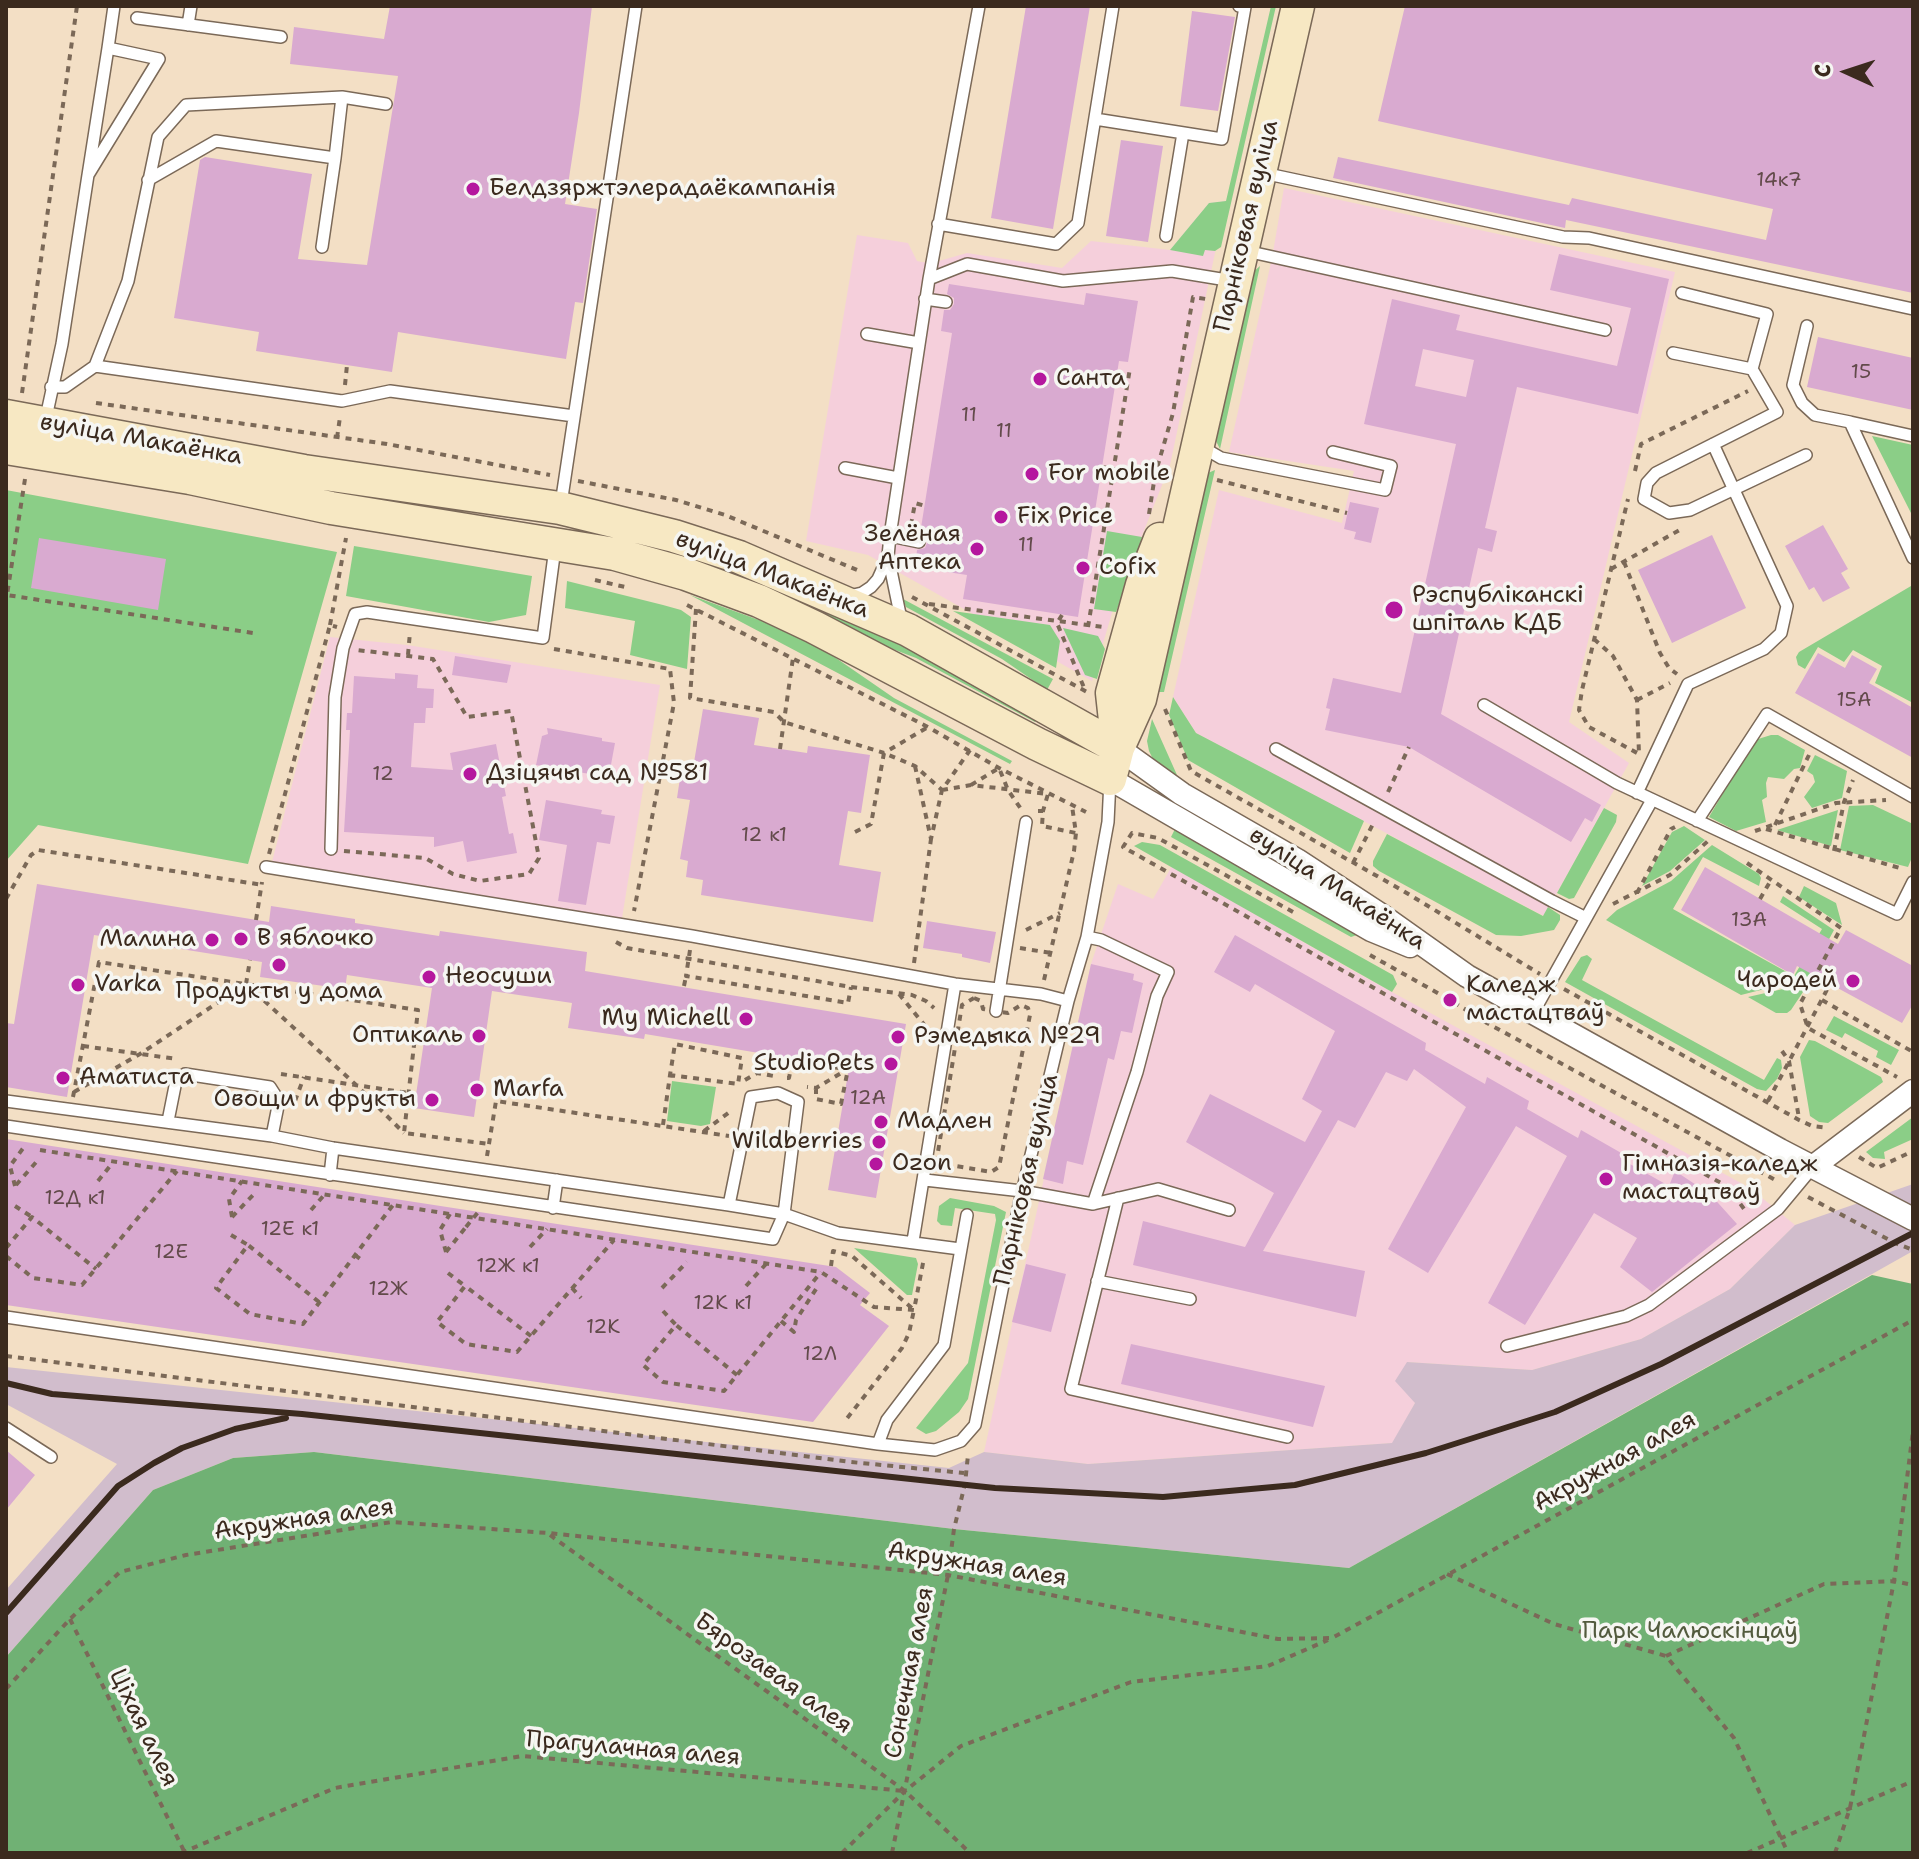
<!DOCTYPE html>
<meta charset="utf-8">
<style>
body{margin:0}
#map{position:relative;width:1919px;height:1859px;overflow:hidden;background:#f3dfc5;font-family:"Shantell Sans",sans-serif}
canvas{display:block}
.frame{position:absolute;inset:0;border:8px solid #3b2a1e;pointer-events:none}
.north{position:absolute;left:1807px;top:32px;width:80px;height:80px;-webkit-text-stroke:6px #f6f6f2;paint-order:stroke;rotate:273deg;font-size:22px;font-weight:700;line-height:32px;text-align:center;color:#3b2a1e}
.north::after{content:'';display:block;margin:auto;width:28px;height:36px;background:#3b2a1e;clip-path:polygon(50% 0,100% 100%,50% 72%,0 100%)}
</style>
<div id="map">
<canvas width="1919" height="1859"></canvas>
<div class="frame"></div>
<div class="north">С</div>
</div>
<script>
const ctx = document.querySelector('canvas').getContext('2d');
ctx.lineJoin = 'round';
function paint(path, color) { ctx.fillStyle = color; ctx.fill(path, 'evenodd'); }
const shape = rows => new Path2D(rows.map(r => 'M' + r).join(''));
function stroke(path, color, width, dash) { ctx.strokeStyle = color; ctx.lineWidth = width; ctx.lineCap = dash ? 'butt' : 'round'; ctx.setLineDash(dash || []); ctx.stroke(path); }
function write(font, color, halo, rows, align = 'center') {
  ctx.font = font + ' "Shantell Sans",sans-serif'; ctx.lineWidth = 7; ctx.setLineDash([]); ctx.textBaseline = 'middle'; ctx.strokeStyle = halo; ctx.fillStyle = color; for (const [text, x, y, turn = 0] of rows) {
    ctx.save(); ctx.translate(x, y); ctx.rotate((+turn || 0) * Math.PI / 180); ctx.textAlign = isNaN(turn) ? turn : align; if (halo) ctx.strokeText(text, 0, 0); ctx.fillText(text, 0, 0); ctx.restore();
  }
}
const built = shape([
 [1284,188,1675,272,1569,722,1629,763,1544,916,1196,733,1173,697,1219,490,1342,523,1354,471,1229,452,1272,258],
 [1226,201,1170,465,1114,606,1092,681,868,555,806,541,857,235,908,243,917,261,922,262,932,263,967,253,1062,268,1091,241,1170,250,1209,203],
 [330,637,407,645,660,685,622,918,272,862],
 [1172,866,1350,969,1750,1188,1795,1225,1730,1289,1641,1339,1532,1370,1407,1362,1415,1403,1393,1443,1088,1464,984,1452,1091,964,1118,884,1153,899]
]);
const industrial = shape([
 [1913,1184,1913,1251,1349,1568,954,1529,314,1452,233,1458,153,1490,6,1657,6,1590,117,1464,6,1404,6,1367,949,1468,984,1452,1088,1464,1392,1443,1415,1403,1395,1381,1407,1362,1532,1370,1641,1339,1730,1289,1795,1225]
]);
const green = shape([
 [1271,6,1276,6,1221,247,1215,251,1205,250,1203,256,1170,250,1209,203,1226,201],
 [1260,266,1220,449,1215,439,1252,273],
 [1872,436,1913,445,1913,517],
 [1215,470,1164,692,1157,692,1202,482,1208,473],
 [6,490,337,552,248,864,38,825,6,861],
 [1107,531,1142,537,1139,550,1116,612,1094,609],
 [354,546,532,576,526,615,489,622,346,596],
 [744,580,801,595,923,655,1036,717,1035,722,916,658,846,631],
 [567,581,663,605,681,610,691,617,687,669,630,655,635,621,565,608],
 [1911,586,1913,703,1875,683,1882,666,1853,650,1844,662,1818,647,1805,669,1798,665,1796,657,1799,652],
 [690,595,759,620,820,647,894,698,1012,761,1010,764],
 [903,599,1053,679,1047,690,1002,659,906,607],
 [953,611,1050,625,1060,641,1056,668],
 [1063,628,1098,636,1105,649,1097,679,1085,675],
 [1173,697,1196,733,1364,821,1350,853,1188,760,1169,715],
 [1152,719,1177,775,1168,772,1154,761,1149,751,1147,741],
 [1771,735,1778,735,1805,750,1800,768,1794,769,1784,779,1768,777,1766,783,1767,797,1762,800,1766,822,1736,831,1709,817,1749,749,1755,740],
 [1815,755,1847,771,1842,798,1812,808,1804,797,1815,782,1813,775,1807,771],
 [1873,805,1913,824,1913,855,1908,867,1840,850,1849,806],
 [1604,808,1617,815,1616,822,1574,898,1569,899,1557,893],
 [1838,810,1831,846,1777,830],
 [1684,826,1705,840,1670,871,1642,886,1672,832],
 [1175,829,1363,933,1351,937,1171,837],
 [1387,834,1543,916,1548,907,1560,915,1560,920,1554,930,1521,936,1496,935,1379,871,1373,866,1373,861],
 [1142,842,1160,845,1393,975,1397,984,1392,992,1134,846],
 [1712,845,1759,874,1761,878,1759,886,1703,857,1673,909,1794,976,1822,929,1780,902,1783,896,1834,930,1808,978,1741,995,1606,920,1617,910,1671,881],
 [1804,886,1836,903,1842,925,1799,897],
 [1587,955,1592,959,1582,980,1764,1080,1777,1058,1781,1060,1782,1068,1777,1079,1766,1091,1757,1089,1565,982,1581,957],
 [1809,983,1791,1010,1787,1013,1776,1013,1748,997],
 [1834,1016,1899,1050,1891,1065,1876,1057,1878,1051,1845,1033,1842,1038,1826,1030],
 [1809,1040,1815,1041,1881,1077,1883,1082,1828,1123,1819,1122,1810,1116,1800,1057],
 [672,1081,716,1087,710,1124,701,1126,667,1121],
 [1913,1117,1913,1139,1884,1152,1885,1159,1873,1158,1866,1152],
 [950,1198,994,1206,1006,1212,968,1399,959,1412,936,1431,926,1434,916,1428,968,1363,996,1220,995,1214,955,1208,952,1226,941,1225,937,1221,939,1206],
 [854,1248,916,1258,918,1264,912,1295,907,1295]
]);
const forest = shape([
 [1872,1275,1913,1284,1913,1853,6,1853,6,1657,153,1490,233,1458,314,1452,954,1529,1349,1568]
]);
const building = shape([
 [390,6,592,6,579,113,565,204,597,209,583,303,575,302,566,359,398,332,392,372,256,351,259,332,174,318,200,160,205,157,312,174,298,259,367,265,398,76,290,64,294,27,384,39],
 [1026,6,1090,6,1053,229,991,218],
 [1405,6,1913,6,1913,293,1566,220,1565,228,1333,178,1338,157,1569,205,1572,198,1766,240,1773,209,1378,121],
 [1192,11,1235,17,1218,111,1180,106],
 [1121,140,1163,146,1148,242,1106,236],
 [1559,254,1669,279,1638,414,1517,387,1485,528,1497,531,1492,552,1478,548,1441,714,1601,805,1592,822,1585,818,1571,842,1409,747,1325,730,1330,709,1326,708,1333,678,1401,693,1456,444,1364,424,1392,299,1460,315,1456,330,1617,366,1631,308,1550,290],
 [1423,349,1474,360,1466,397,1415,386],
 [949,284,1084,305,1086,293,1138,301,1128,362,1119,361,1078,617,963,599,967,575,915,567,917,550,925,548,927,543,925,536,920,534,952,333,941,331,944,310,950,310,954,304,954,298,947,294],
 [1818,337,1913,358,1913,410,1807,387],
 [1350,502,1379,508,1371,543,1354,539,1356,532,1344,529],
 [1823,525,1848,569,1841,573,1850,588,1823,602,1814,587,1809,590,1785,546],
 [1712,535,1746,608,1672,643,1638,570],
 [39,538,166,559,158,610,31,588],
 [1818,653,1845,668,1852,655,1877,669,1869,683,1913,708,1913,758,1795,693],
 [455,656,511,665,507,683,452,675],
 [395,673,418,675,417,688,434,689,433,708,426,708,425,723,414,723,411,767,453,770,450,753,496,744,506,796,502,797,509,834,513,833,517,853,467,862,463,841,434,847,434,837,344,832,350,730,346,730,347,713,352,713,354,676,395,679],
 [703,709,759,718,754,745,807,753,808,746,870,755,861,813,848,811,839,865,881,872,873,922,701,895,703,880,686,877,688,861,680,859,690,800,677,798,680,778,691,780],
 [547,728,602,738,602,741,615,743,610,770,597,768,596,775,536,765,542,736,548,734],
 [546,800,602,810,601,814,615,816,610,844,597,842,586,905,558,901,567,845,539,840],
 [1705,867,1838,944,1846,930,1913,966,1913,1004,1902,1023,1797,966,1793,975,1681,910],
 [37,884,269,922,271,906,355,919,355,923,439,936,440,931,587,952,585,971,906,1024,876,1198,828,1190,849,1068,645,1034,644,1039,568,1028,572,1003,492,991,474,1117,414,1108,432,988,347,975,345,989,260,977,262,962,94,935,67,1097,6,1087,6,1023,14,1024],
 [927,921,996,932,990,963,962,957,962,954,923,948],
 [1235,935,1426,1043,1425,1050,1485,1084,1487,1077,1529,1101,1527,1109,1578,1138,1581,1130,1623,1154,1621,1159,1669,1186,1675,1171,1710,1194,1737,1224,1652,1292,1620,1267,1637,1238,1594,1213,1525,1325,1488,1303,1567,1156,1516,1126,1428,1273,1388,1249,1466,1107,1414,1069,1407,1081,1386,1072,1355,1128,1338,1120,1263,1251,1365,1271,1356,1317,1133,1265,1143,1221,1245,1247,1274,1193,1186,1142,1210,1094,1305,1142,1322,1111,1302,1099,1335,1031,1255,984,1250,992,1214,972],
 [1091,964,1134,974,1133,980,1143,983,1132,1033,1121,1031,1114,1060,1108,1058,1083,1165,1067,1161,1063,1184,1043,1179],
 [6,1139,836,1267,870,1293,860,1305,889,1326,813,1422,6,1305],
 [1026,1264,1066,1274,1051,1332,1012,1322],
 [1131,1344,1325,1386,1313,1427,1121,1384],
 [6,1450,35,1475,6,1510]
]);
const path = shape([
 [345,385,347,365],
 [22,393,77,6],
 [96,403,387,444,550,475],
 [337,438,340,417],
 [1102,467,1113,469],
 [1635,471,1641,444,1748,391],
 [25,479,7,595,253,633],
 [1217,480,1347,513],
 [578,481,676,500,725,515,862,572],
 [1149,514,1155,475,1173,413,1193,297,1206,299],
 [911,525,915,503,925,506],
 [1624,562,1660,653,1669,668,1677,674],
 [1611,569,1683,528],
 [595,580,625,587],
 [912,597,1087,692],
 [929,604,1103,627],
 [687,605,928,727,999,768,1086,812],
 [696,609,690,698,774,712,784,722,884,753,928,727],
 [1062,615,1057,623,1085,690],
 [330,625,346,538],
 [1088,627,1130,368],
 [1594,639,1613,656,1637,700,1639,754,1589,727,1579,710,1582,690,1628,499],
 [554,649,670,669,674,703,634,911],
 [408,655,410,632],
 [1637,700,1670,683],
 [1165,709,1191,771,1400,889,1540,974],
 [780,749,793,658],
 [915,766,931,839,942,790,970,750],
 [971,785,999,768,1008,790,1021,809],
 [942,790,971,785,1048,794,1043,811],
 [1388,792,1409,747],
 [1038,811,1043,811,1042,826,1076,833],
 [1775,825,1809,755],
 [1766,829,1903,869],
 [1755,831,1836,803,1886,800],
 [855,832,871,824,884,753,915,766,942,790],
 [344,851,425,858,453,874,480,881,529,874,539,858,511,711,467,717,433,659,357,650],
 [1834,851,1844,802,1853,780],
 [269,854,330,625,337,627],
 [1353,863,1374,822],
 [1747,863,1841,928,1800,1004,1808,1028,1897,1077],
 [1637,893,1671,829,1675,827],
 [6,899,31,855,38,850,263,885],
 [1760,899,1771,880],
 [1613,904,1670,875,1708,841],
 [1293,912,1158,838,1132,833,1123,847,1728,1187,1747,1213],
 [256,920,262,882],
 [1026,930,1060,913],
 [616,942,627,948,851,987,912,995,926,1001,934,1008],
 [1020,948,1051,953],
 [690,950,686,976,848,1003,851,987],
 [1370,955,1450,1000,1487,1023,1779,1182],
 [914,963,931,839],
 [1044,980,1074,851,1076,833,1072,806],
 [246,984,250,960],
 [684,986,686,976],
 [1564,989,1799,1120,1812,1126,1828,1128],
 [899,994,931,1033],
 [974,998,981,1001,983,1009,1008,1013,1021,1005,1028,1008,1030,1015,999,1167,991,1172,944,1164,937,1158,962,1005,974,998],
 [1822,1000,1913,1052],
 [83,1046,177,1059],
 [1782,1051,1789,1061,1799,1118],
 [281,1074,409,1093],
 [787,1078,789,1078,792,1062,848,1069,816,1088,807,1087],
 [745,1080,757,1073,774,1076],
 [816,1088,816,1099,841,1104,848,1069],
 [74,1092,140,1054,246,984,355,1084,404,1133],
 [73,1097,99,962,418,1010,404,1133,489,1144],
 [295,1101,304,1077],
 [1768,1101,1830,984],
 [663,1125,670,1075,675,1044,742,1058,738,1084,670,1075],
 [704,1131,731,1111],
 [810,1141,836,1144],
 [40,1150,821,1272,874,1307,914,1310,924,1258],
 [487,1156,496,1101,729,1136],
 [1859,1157,1877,1168,1913,1151],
 [98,1181,114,1161],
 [16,1185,38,1160],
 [15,1186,10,1166,24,1147],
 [1808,1197,1895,1243,1913,1250],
 [15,1206,32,1217],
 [311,1210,325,1194],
 [232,1217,229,1199,242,1181],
 [232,1217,254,1194],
 [231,1235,248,1245],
 [530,1247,547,1229],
 [6,1248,32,1217,96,1269],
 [446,1252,440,1230,450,1214],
 [446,1252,466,1227],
 [355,1255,364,1262],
 [6,1256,33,1278,82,1285,177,1171],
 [831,1266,833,1251,852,1256,914,1310,909,1333,902,1348,845,1421],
 [448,1273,465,1286],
 [746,1286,766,1264],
 [572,1288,581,1298],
 [662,1288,687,1262],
 [319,1302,248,1245,216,1288,250,1314,303,1324,393,1205],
 [663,1311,676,1325],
 [781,1321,794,1332,796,1320,818,1286],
 [531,1336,465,1286,437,1322,466,1344,517,1352,614,1240],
 [6,1356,851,1462,964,1473],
 [737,1375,676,1325,643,1365,663,1382,724,1391,737,1375,781,1321,821,1272],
 [550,1535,905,1791,970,1853],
 [1447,1574,1554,1624,1666,1656,1734,1738,1788,1853],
 [70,1619,184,1851],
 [1666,1656,1824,1584,1894,1581,1913,1585],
 [6,1689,70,1619,120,1572,186,1555,392,1522,548,1533,948,1575,1278,1639,1332,1638,1913,1320],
 [181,1853,335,1788,522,1756,905,1791],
 [842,1853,905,1791,961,1746,1131,1682,1268,1666,1328,1640],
 [892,1853,948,1575,954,1529,965,1484,968,1455],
 [1747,1853,1913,1781],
 [1835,1853,1850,1808,1894,1581,1913,1431]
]);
const lane = shape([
 [137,18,281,37],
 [188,25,191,6],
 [108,48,114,6],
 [1095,119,1222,139,1245,7,1239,6],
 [335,158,342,97],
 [1263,173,1563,237,1589,238,1913,309],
 [148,180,216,141,335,158,322,247],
 [938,224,1056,244,1078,223,1113,6],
 [1166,236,1183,133],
 [1246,251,1605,330],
 [929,279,967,264,1063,281,1172,271,1233,281],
 [1682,293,1767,314,1752,369,1777,412,1656,473,1647,483,1644,499,1669,513,1690,510,1806,455],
 [925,299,946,302],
 [1807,326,1793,385,1802,403,1815,415,1850,422,1913,558],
 [867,334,919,343],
 [1673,353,1752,369],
 [95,366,128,281,158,137,186,105,342,97,386,104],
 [51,387,65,387,95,366,342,401,390,391,574,416],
 [45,422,62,344,88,175,159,59,108,48,88,175],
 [1850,422,1913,436],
 [1202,447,1221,458,1385,490,1391,466,1333,452],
 [845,468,898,478],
 [561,504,636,6],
 [890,536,919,542],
 [849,596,862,593,871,587,878,579,888,557],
 [901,619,888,556,890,536,929,279,979,6],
 [1484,705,1617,783,1897,914,1913,882],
 [1276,749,1552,901,1586,918],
 [1637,793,1688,684,1764,649,1781,633,1787,606,1713,444],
 [1697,821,1767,714,1913,797],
 [331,849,335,697,343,648,355,614,367,612,543,638,555,548],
 [266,867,692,936,955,984,1041,994,1068,1001],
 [996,1011,1026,822],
 [1533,1013,1652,800],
 [6,1101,272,1136,333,1148,729,1205],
 [168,1121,176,1081,185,1074,270,1087,279,1101,272,1136],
 [6,1126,773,1239,784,1214,798,1102,778,1093,751,1097,729,1205,784,1214,838,1233,960,1249],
 [330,1175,333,1148],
 [925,1180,1022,1191,1093,1204,1137,1072,1157,996,1168,972,1101,940,1087,937],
 [1118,1198,1071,1389,1287,1437],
 [1093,1204,1158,1189,1229,1210],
 [553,1208,557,1180],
 [967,1215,944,1345,887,1420,878,1444,935,1450,961,1441,975,1425,1019,1205,1068,1001,1087,937,1108,822,1110,780],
 [913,1241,955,984],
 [1097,1281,1190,1299],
 [6,1317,878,1444],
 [1507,1346,1626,1316,1649,1305,1778,1209,1813,1167],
 [6,1428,51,1457]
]);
const street = shape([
 [1118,748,1182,794,1297,860,1381,915,1467,976,1780,1150,1913,1219],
 [1110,779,1371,930,1410,946],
 [1814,1166,1913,1091]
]);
const secondary = shape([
 [6,416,304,471,560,508,674,536,739,557,908,630,1118,748],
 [6,448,190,478,331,508,615,554,686,574,759,601,814,627,1037,744,1110,779,1118,748,1140,699,1298,6],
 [1118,748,1112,693,1142,585,1160,539]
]);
const rail = shape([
 [6,1383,52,1394,302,1414,995,1488,1163,1497,1295,1485,1426,1453,1555,1412,1661,1364,1913,1233],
 [6,1613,118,1486,154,1463,182,1448,235,1429,286,1418]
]);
const pathBridge = shape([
 [466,1227,479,1211]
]);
const markers = [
 [473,189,8,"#b5179e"],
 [1040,379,8,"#b5179e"],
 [1032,474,8,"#b5179e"],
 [1001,517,8,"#b5179e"],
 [977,549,8,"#b5179e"],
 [1083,568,8,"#b5179e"],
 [1394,610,10,"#b5179e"],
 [470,774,8,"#b5179e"],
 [241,939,8,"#b5179e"],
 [212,940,8,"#b5179e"],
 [279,965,8,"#b5179e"],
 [429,977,8,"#b5179e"],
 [1853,981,8,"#b5179e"],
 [78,985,8,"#b5179e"],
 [1450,1000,8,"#b5179e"],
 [746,1019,8,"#b5179e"],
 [479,1036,8,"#b5179e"],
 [898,1037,8,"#b5179e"],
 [891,1064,8,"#b5179e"],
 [63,1078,8,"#b5179e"],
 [477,1090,8,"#b5179e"],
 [432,1100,8,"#b5179e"],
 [881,1122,8,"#b5179e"],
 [879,1142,8,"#b5179e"],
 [876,1164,8,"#b5179e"],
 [1606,1179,8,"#b5179e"]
];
const numberNames = [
 ["14к7",1779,181],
 ["15",1861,373],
 ["11",969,416],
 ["11",1004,432],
 ["11",1026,546],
 ["15А",1854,701],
 ["12",383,775],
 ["12 к1",764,836],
 ["13А",1749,921],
 ["12А",868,1099],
 ["12Д к1",75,1199],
 ["12Е к1",290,1230],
 ["12Е",171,1253],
 ["12Ж к1",508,1267],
 ["12Ж",388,1290],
 ["12К к1",723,1304],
 ["12К",603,1328],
 ["12Л",820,1355]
];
const poiNames = [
 ["Белдзяржтэлерадаёкампанія",489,189],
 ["Санта",1056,379],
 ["For mobile",1048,474],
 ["Fix Price",1017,517],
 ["Зелёная",961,535,"right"],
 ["Аптека",961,563,"right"],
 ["Cofix",1099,568],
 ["Рэспубліканскі",1412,596],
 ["шпіталь КДБ",1412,624],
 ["Дзіцячы сад №581",486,774],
 ["В яблочко",257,939],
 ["Малина",196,940,"right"],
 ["Неосуши",445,977],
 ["Чародей",1837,981,"right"],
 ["Varka",94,985],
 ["Каледж",1466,986],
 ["мастацтваў",1466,1014],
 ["Продукты у дома",279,992,"center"],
 ["My Michell",730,1019,"right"],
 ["Оптикаль",463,1036,"right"],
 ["Рэмедыка №29",914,1037],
 ["StudioPets",875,1064,"right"],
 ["Аматиста",79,1078],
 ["Marfa",493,1090],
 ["Овощи и фрукты",416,1100,"right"],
 ["Мадлен",897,1122],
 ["Wildberries",863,1142,"right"],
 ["Ozon",892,1164],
 ["Гімназія-каледж",1622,1165],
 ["мастацтваў",1622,1193]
];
const streetNames = [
 ["Парніковая вуліца",1247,226,-77],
 ["вуліца Макаёнка",141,440,10],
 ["вуліца Макаёнка",772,575,21],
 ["вуліца Макаёнка",1337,889,33],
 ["Парніковая вуліца",1027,1180,-77],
 ["Акружная алея",1615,1462,-29],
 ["Акружная алея",304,1520,-8],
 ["Акружная алея",977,1565,9],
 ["Сонечная алея",910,1673,-79],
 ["Бярозавая алея",773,1674,36],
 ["Ціхая алея",143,1728,64],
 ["Прагулачная алея",633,1749,5]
];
const parkNames = [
 ["Парк Чалюскінцаў",1690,1632]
];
paint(built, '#f5cfdb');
paint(industrial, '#d1bdcc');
paint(green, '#8bce87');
paint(forest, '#70b174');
paint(building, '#d9aad0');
stroke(lane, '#7b6958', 14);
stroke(street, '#7b6958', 25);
stroke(secondary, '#7b6958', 35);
stroke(path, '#7b6958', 4, [6, 6]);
stroke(lane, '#fff', 11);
stroke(street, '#fff', 22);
stroke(secondary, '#f7e8c3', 32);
stroke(rail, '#3b2a1e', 6);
stroke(pathBridge, '#7b6958', 4, [6, 6]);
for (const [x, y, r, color] of markers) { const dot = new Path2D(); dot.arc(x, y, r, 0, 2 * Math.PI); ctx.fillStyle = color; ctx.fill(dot); stroke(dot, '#f6f6f2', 3); }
write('20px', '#624a4a', null, numberNames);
write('24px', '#3b2a1e', '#f6f6f2', poiNames, 'left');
write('24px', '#3b2a1e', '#f6f6f2', streetNames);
write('24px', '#535b3e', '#f6f6f2', parkNames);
</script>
